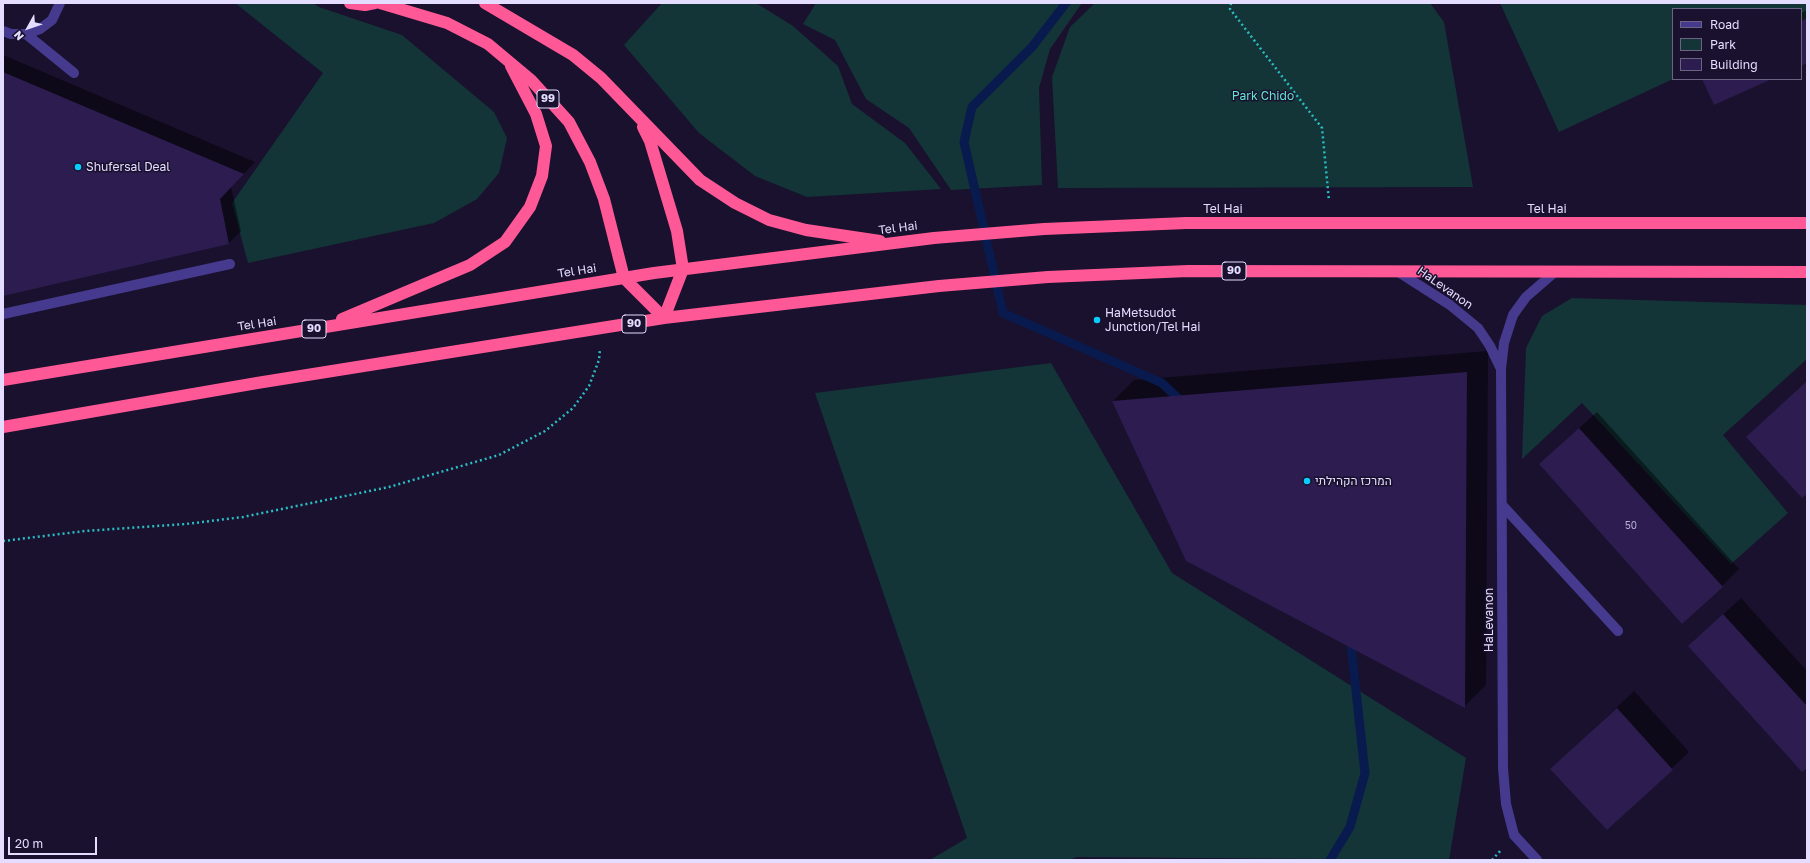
<!DOCTYPE html>
<meta charset="utf-8">
<style>
body{margin:0}
#map{position:relative;width:1810px;height:863px;overflow:hidden;background:#19112d;font-family:"Golos Text",sans-serif}
canvas{display:block}
.frame{position:absolute;inset:0;border:4px solid #e4ddff;pointer-events:none}
.legend{position:absolute;left:1672px;top:8px;width:130px;height:72px;box-sizing:border-box;background:#19112d;border:1px solid #6a6381;margin:0;padding:5px 7px;list-style:none;font-size:12px;color:#e4ddff}
.legend li{display:flex;align-items:center;gap:8px;height:20px}
.legend b{width:20px;border:1px solid #6a6381}
.north{position:absolute;left:8px;top:8px;width:40px;height:40px;-webkit-text-stroke:3px #19112d;paint-order:stroke;rotate:230deg;font-size:11px;font-weight:700;line-height:16px;text-align:center;color:#e4ddff}
.north::after{content:'';display:block;margin:auto;width:14px;height:18px;background:#e4ddff;clip-path:polygon(50% 0,100% 100%,50% 72%,0 100%)}
.scale{position:absolute;left:8px;top:837px;width:89px;height:18px;box-sizing:border-box;border:2px solid #e4ddff;border-top:0;padding-left:5px;font-size:12px;line-height:14px;white-space:nowrap;color:#e4ddff;-webkit-text-stroke:3px #19112d;paint-order:stroke}
</style>
<div id="map">
<canvas width="1810" height="863"></canvas>
<div class="frame"></div>
<ul class="legend">
<li><b style="height:5px;background:#463a8e"></b>Road</li>
<li><b style="height:11px;background:#133538"></b>Park</li>
<li><b style="height:11px;background:#2c1c4f"></b>Building</li>
</ul>
<div class="north">N</div>
<div class="scale">20 m</div>
</div>
<script>
const ctx = document.querySelector('canvas').getContext('2d');
ctx.lineJoin = 'round';
function paint(path, color) { ctx.fillStyle = color; ctx.fill(path, 'evenodd'); }
const shape = rows => new Path2D(rows.map(r => 'M' + r).join(''));
function stroke(path, color, width, dash) { ctx.strokeStyle = color; ctx.lineWidth = width; ctx.lineCap = dash ? 'butt' : 'round'; ctx.setLineDash(dash || []); ctx.stroke(path); }
function write(font, color, halo, rows, align = 'center') {
  ctx.font = font + ' "Golos Text",Heebo,sans-serif'; ctx.lineWidth = 3; ctx.setLineDash([]); ctx.textBaseline = 'middle'; ctx.strokeStyle = halo; ctx.fillStyle = color; for (const [text, x, y, turn = 0] of rows) {
    ctx.save(); ctx.translate(x, y); ctx.rotate((+turn || 0) * Math.PI / 180); ctx.textAlign = isNaN(turn) ? turn : align; if (halo) ctx.strokeText(text, 0, 0); ctx.fillText(text, 0, 0); ctx.restore();
  }
}
const green = shape([
 [235,3,313,3,319,7,402,35,494,112,507,138,499,173,477,199,434,223,248,263,232,203,323,73],
 [662,3,756,3,793,26,838,66,852,104,905,143,941,189,807,197,755,176,699,133,624,45],
 [816,3,1082,3,1050,49,1039,88,1042,185,951,190,909,128,866,99,835,40,803,24],
 [1095,3,1430,3,1444,22,1473,187,1058,188,1052,77,1070,27],
 [1500,3,1807,3,1807,18,1801,21,1801,9,1673,9,1673,79,1559,132],
 [1572,298,1807,305,1807,359,1723,435,1788,513,1731,564,1582,403,1522,459,1526,348,1542,316],
 [1051,363,1172,573,1466,758,1449,860,1077,857,1069,860,930,860,967,838,815,393]
]);
const shadow = shape([
 [1807,10,1807,62,1801,65,1801,13],
 [3,55,255,162,231,187,241,231,229,243,3,294],
 [1488,351,1486,685,1464,707,1113,401,1134,380],
 [1597,412,1739,569,1722,586,1540,464],
 [1741,598,1807,671,1807,766,1689,646],
 [1634,691,1689,752,1607,829,1552,769]
]);
const stream = shape([
 [1066,3,1032,47,972,107,964,142,1003,313,1162,383,1184,404],
 [1330,860,1350,827,1365,773,1350,636]
]);
const building = shape([
 [1807,18,1807,63,1801,66,1801,21],
 [3,72,244,174,220,199,229,244,3,296],
 [1702,79,1772,79,1714,105],
 [1467,372,1465,708,1186,561,1112,401],
 [1807,381,1807,494,1802,498,1746,437],
 [1579,428,1723,587,1682,624,1539,464],
 [1723,614,1807,706,1807,768,1802,772,1688,646],
 [1617,708,1673,770,1607,830,1550,769]
]);
const path = shape([
 [1231,3,1230,9,1322,128,1329,201],
 [3,541,85,531,186,524,243,517,389,487,499,455,545,431,573,408,589,386,599,360,600,349],
 [1492,860,1501,850]
]);
const minor = shape([
 [3,31,11,34,26,34,40,29,52,20,60,3],
 [26,34,74,73],
 [1397,271,1450,305,1478,328,1490,346,1501,369],
 [3,314,230,264],
 [1502,505,1618,631],
 [1537,860,1514,835,1506,804,1503,768,1501,369,1504,343,1513,315,1526,297,1556,271]
]);
const highway = shape([
 [350,3,365,5,375,3],
 [380,3,447,23,488,44,531,80,569,122,590,162,604,199,624,278,664,318],
 [485,3,573,55,601,78,700,180,735,203,769,220,806,230,880,241],
 [643,127,650,141,677,231,683,269,664,318],
 [342,319,470,265,505,242,530,207,542,176,546,146,536,114,511,66],
 [3,380,654,273,934,238,1044,229,1186,223,1807,223],
 [3,427,257,383,664,318,939,286,1048,277,1188,271,1807,272]
]);
const markers = [
 [78,167,4,"#09ccff"],
 [1097,320,4,"#09ccff"],
 [1307,481,4,"#09ccff"]
];
const numberNames = [
 ["50",1631,526]
];
const shields = [
 [548,99,22],
 [1234,271,24],
 [634,324,24],
 [314,329,24]
];
const shieldNames = [
 ["99",548,99],
 ["90",1234,271],
 ["90",634,324],
 ["90",314,329]
];
const parkNames = [
 ["Park Chido",1263,96]
];
const poiNames = [
 ["Shufersal Deal",86,167],
 ["HaMetsudot",1105,313],
 ["Junction/Tel Hai",1105,327],
 ["המרכז הקהילתי",1315,481]
];
const streetNames = [
 ["Tel Hai",1223,209],
 ["Tel Hai",1547,209],
 ["Tel Hai",898,228,-7],
 ["Tel Hai",577,271,-9],
 ["HaLevanon",1445,288,35],
 ["Tel Hai",257,324,-9],
 ["HaLevanon",1489,620,-90]
];
paint(green, '#133538');
paint(shadow, '#0007');
stroke(stream, '#091b4e', 9);
paint(building, '#2c1c4f');
stroke(path, '#2cbdc4', 2.5, [2, 3]);
stroke(minor, '#463a8e', 10);
stroke(highway, '#ff5896', 12);
for (const [x, y, r, color] of markers) { const dot = new Path2D(); dot.arc(x, y, r, 0, 2 * Math.PI); ctx.fillStyle = color; ctx.fill(dot); stroke(dot, '#19112d', 1.5); }
write('10px', '#b6add3', null, numberNames);
for (const [x, y, w] of shields) { const box = new Path2D(); box.roundRect(x - w / 2, y - 9, w, 18, 3); ctx.fillStyle = '#19112d'; ctx.fill(box); stroke(box, '#e4ddff', 1); }
write('bold 11px', '#e4ddff', null, shieldNames);
write('12px', '#63e5d2', '#19112d', parkNames);
write('12px', '#e4ddff', '#19112d', poiNames, 'left');
write('12px', '#e4ddff', '#19112d', streetNames);
</script>
